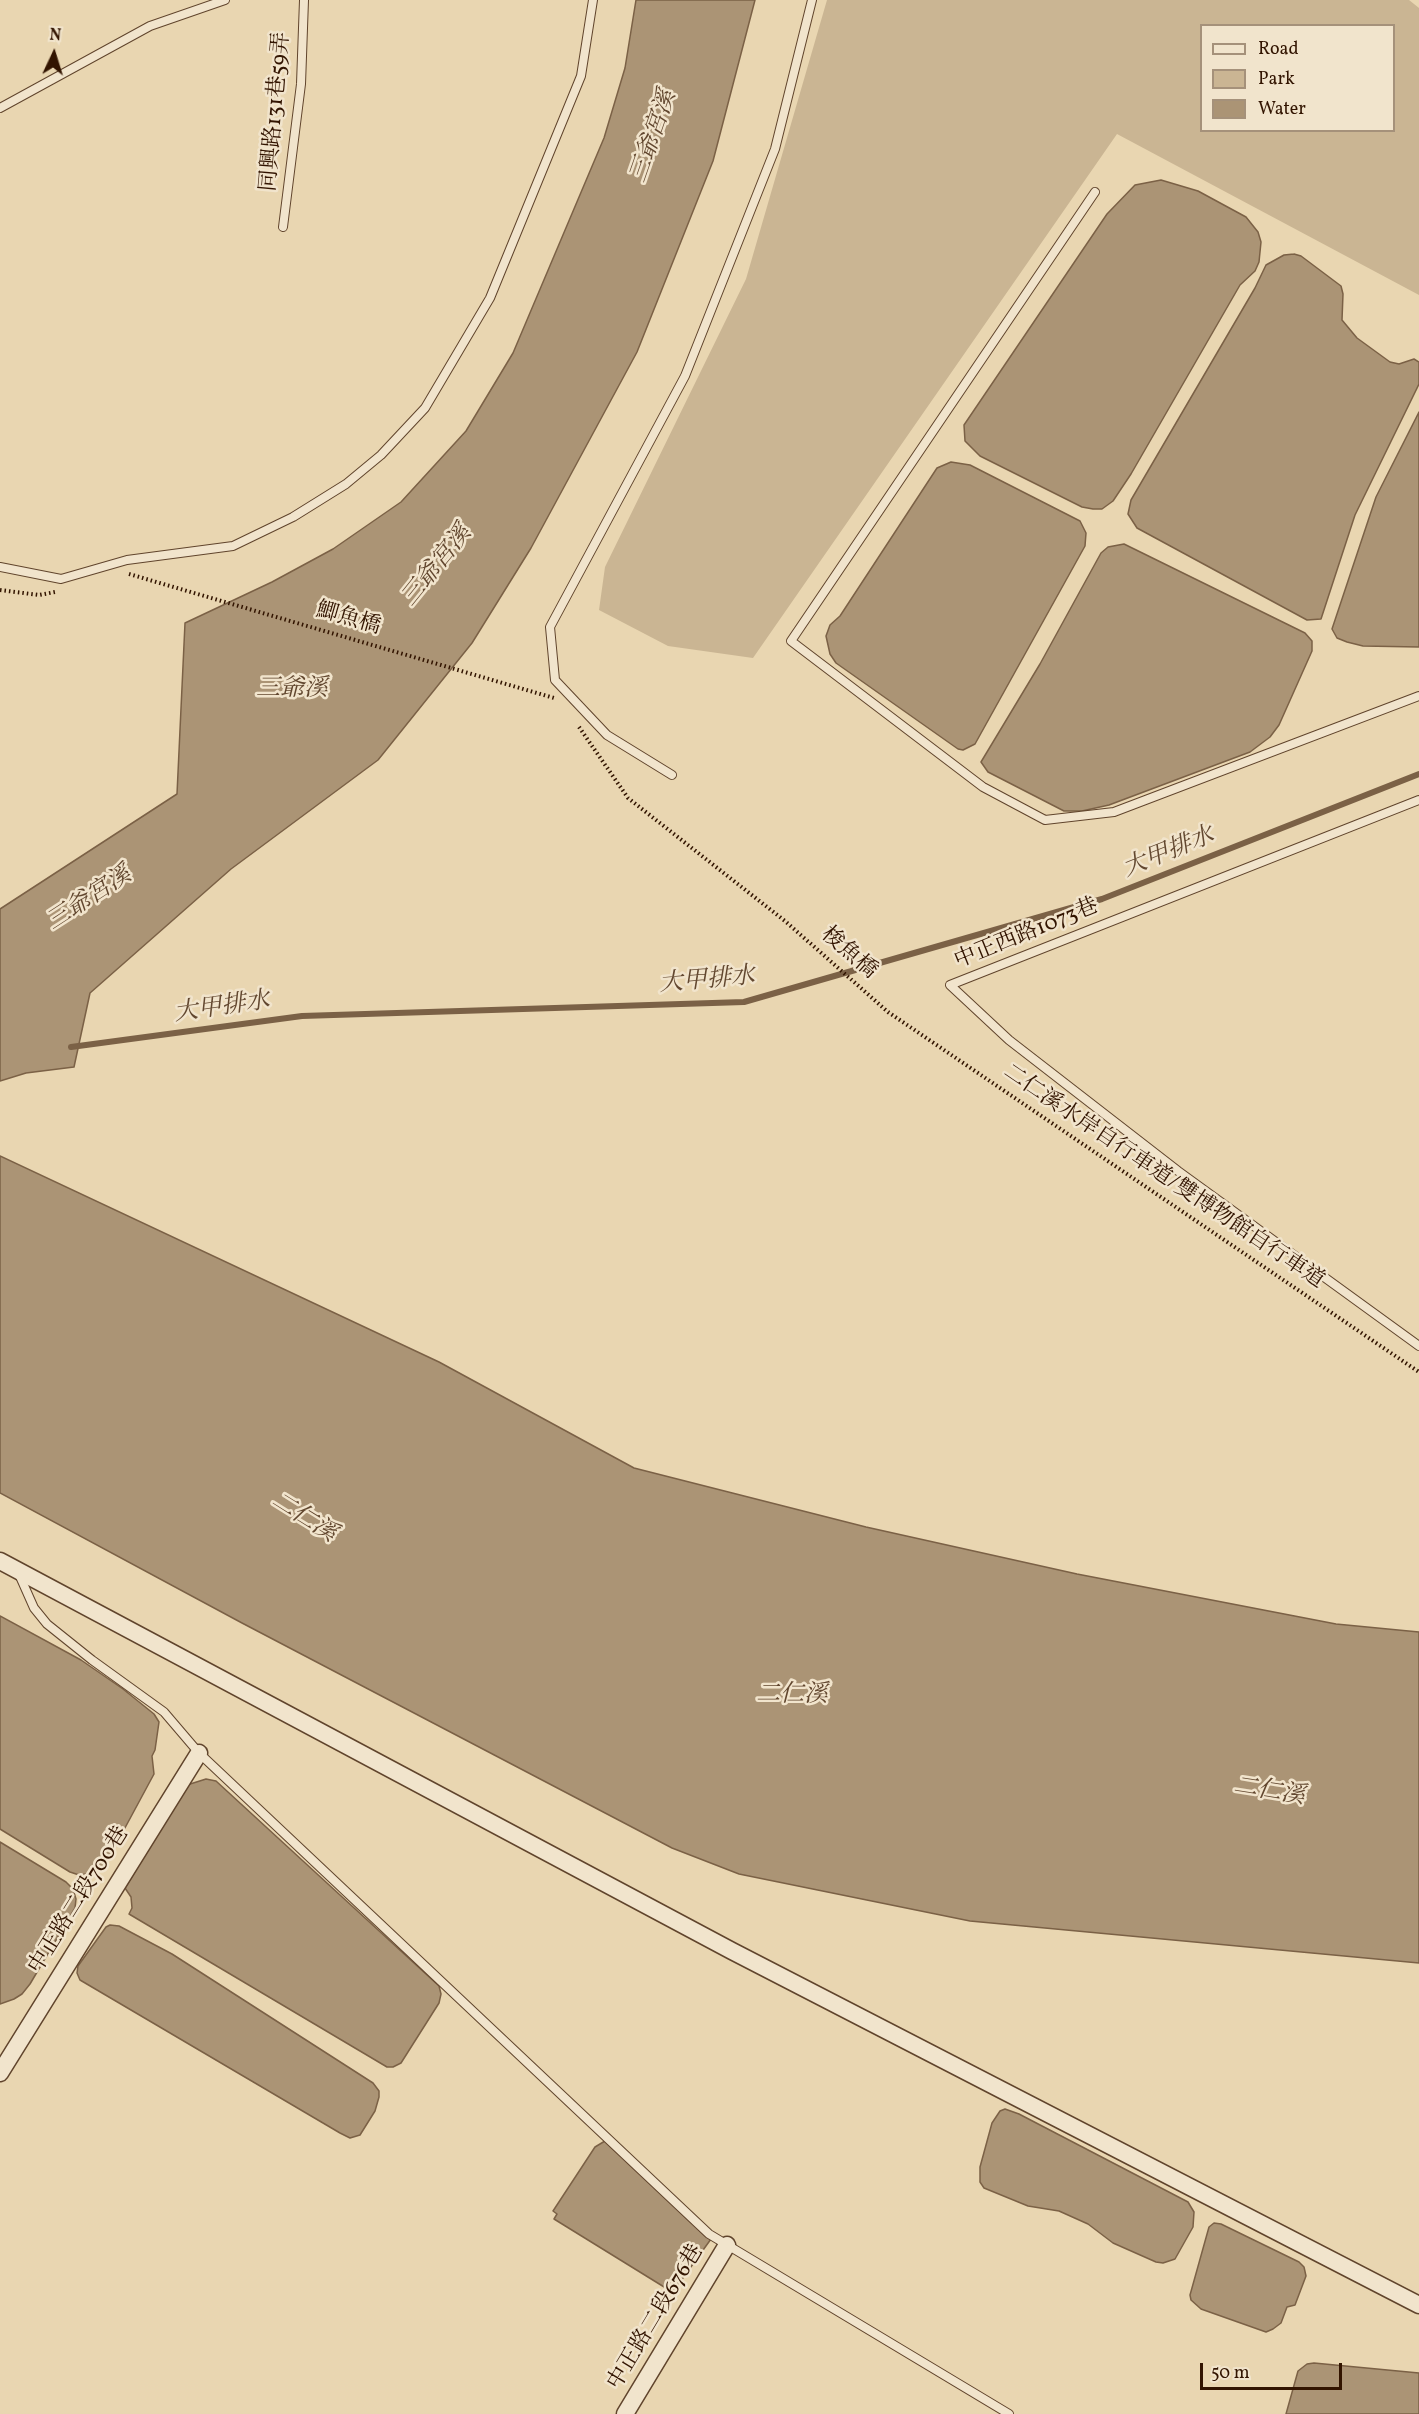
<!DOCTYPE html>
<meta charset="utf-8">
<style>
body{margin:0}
#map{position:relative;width:1419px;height:2414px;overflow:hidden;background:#e9d6b1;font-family:Vollkorn,serif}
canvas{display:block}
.legend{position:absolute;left:1200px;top:24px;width:195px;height:108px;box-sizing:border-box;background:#f1e4cc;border:2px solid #a5917a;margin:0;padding:8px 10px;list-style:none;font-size:18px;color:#321400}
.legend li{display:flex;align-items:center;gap:12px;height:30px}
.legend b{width:30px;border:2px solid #a5917a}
.north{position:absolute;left:24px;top:24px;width:60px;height:60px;-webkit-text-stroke:4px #f1e4cc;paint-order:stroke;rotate:4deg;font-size:16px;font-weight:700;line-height:24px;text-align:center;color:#321400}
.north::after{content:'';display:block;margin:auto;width:21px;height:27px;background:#321400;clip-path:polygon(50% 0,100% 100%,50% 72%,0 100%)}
.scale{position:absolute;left:1200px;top:2363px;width:142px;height:27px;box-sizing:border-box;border:3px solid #321400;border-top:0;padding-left:8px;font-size:18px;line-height:21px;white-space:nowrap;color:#321400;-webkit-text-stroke:4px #f1e4cc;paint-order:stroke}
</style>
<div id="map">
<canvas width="1419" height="2414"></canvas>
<ul class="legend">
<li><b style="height:8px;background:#f1e4cc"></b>Road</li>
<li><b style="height:16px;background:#cab593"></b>Park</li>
<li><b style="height:16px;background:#ab9475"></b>Water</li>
</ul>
<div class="north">N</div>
<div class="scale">50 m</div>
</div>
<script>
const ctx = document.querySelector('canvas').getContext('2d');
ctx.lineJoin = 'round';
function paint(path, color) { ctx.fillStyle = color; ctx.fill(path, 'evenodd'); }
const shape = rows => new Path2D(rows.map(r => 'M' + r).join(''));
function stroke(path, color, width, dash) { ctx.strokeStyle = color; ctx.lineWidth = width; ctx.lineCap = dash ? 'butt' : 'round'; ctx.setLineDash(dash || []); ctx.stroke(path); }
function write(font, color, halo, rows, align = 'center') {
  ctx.font = font + ' Vollkorn,"Noto Serif TC",serif'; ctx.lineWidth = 5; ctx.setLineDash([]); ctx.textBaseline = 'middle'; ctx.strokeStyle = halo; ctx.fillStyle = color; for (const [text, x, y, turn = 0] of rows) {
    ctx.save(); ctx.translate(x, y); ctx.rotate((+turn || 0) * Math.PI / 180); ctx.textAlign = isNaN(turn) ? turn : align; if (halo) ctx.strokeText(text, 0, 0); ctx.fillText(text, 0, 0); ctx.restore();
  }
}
const green = shape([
 [827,0,1409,0,1419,8,1419,295,1117,134,753,658,668,646,599,610,605,567,746,279],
 [1202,26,1394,26,1394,130,1202,130]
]);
const water = shape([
 [636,0,755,0,713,161,637,352,531,548,472,643,378,760,231,869,90,993,74,1067,26,1073,0,1081,0,909,177,794,185,623,272,582,333,549,401,502,466,431,513,353,604,138,625,68,636,0],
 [1161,180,1198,191,1246,217,1258,232,1261,242,1259,262,1255,271,1240,285,1131,474,1113,501,1102,509,1093,509,1082,507,980,456,965,441,964,425,1107,214,1135,185,1161,180],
 [1294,254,1301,256,1341,286,1343,294,1342,320,1357,338,1390,362,1399,364,1414,359,1419,362,1419,384,1355,515,1321,619,1307,620,1137,528,1128,514,1131,500,1255,288,1266,265,1284,255,1294,254],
 [1419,412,1419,647,1363,646,1347,642,1337,638,1332,629,1376,497,1419,412],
 [951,462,970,465,1080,521,1086,533,1085,546,975,744,963,750,958,749,836,663,830,654,826,636,830,625,840,616,937,468,951,462],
 [1124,544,1305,633,1312,641,1312,651,1279,725,1270,737,1250,752,1109,805,1082,811,1064,811,988,772,981,762,1040,664,1101,553,1108,547,1124,544],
 [0,1156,439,1362,634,1468,866,1527,1077,1574,1336,1624,1419,1632,1419,1963,970,1921,739,1874,672,1848,242,1623,0,1493,0,1156],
 [0,1616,81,1660,123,1689,154,1714,159,1722,155,1750,152,1756,154,1774,105,1865,94,1873,79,1875,70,1872,0,1829,0,1616],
 [206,1779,216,1781,439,1986,441,1994,439,2003,401,2063,393,2067,387,2067,129,1914,132,1908,131,1897,125,1888,187,1785,206,1779],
 [0,1842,66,1882,73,1889,76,1899,75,1908,30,1984,22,1994,14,1999,0,2004,0,1842],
 [110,1925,119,1926,172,1954,373,2083,379,2091,379,2097,375,2111,360,2135,350,2138,340,2133,80,1980,77,1973,78,1966,106,1927,110,1925],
 [1005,2109,1019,2114,1188,2202,1194,2212,1193,2227,1175,2259,1163,2263,1156,2262,1113,2243,1088,2224,1059,2211,1028,2206,984,2188,980,2182,980,2167,992,2123,1000,2111,1005,2109],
 [610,2138,711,2239,675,2289,669,2290,554,2219,557,2214,553,2211,595,2147,610,2138],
 [1214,2223,1221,2224,1299,2262,1304,2267,1306,2276,1295,2305,1287,2307,1281,2323,1273,2329,1266,2332,1201,2309,1191,2300,1190,2295,1209,2227,1214,2223],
 [1314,2363,1419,2373,1419,2414,1286,2414,1298,2371,1307,2364,1314,2363]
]);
const stream = shape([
 [71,1047,302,1016,744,1002,1102,899,1419,774]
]);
const path = shape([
 [129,574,554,698],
 [0,590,39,595,55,592],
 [579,727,628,798,785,921,888,1012,1419,1372]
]);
const service = shape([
 [0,108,150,26,225,0],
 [1095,192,791,641,983,787,1045,820,1114,812,1419,696],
 [283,227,301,84,304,0],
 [0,567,61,579,127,560,233,546,293,517,346,484,381,455,425,408,490,298,581,76,593,0],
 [672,775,607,735,555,680,550,627,685,376,775,149,812,0],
 [1419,800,950,985,1009,1040,1178,1171,1419,1346],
 [18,1572,34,1608,47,1624,92,1660,164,1712,199,1753,709,2234,1009,2414]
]);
const minor = shape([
 [0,1561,732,1951,1419,2305],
 [0,2073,199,1753],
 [625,2414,727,2245]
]);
const streetNames = [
 ["同興路131巷59弄",277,112,-85],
 ["鯽魚橋",348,620,16],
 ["中正西路1073巷",1027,935,-22],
 ["梭魚橋",848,954,41],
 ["二仁溪水岸自行車道/雙博物館自行車道",1163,1178,34],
 ["中正路二段700巷",80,1901,-58],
 ["中正路二段676巷",657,2318,-59]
];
const waterNames = [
 ["三爺宮溪",655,137,-71],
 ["三爺宮溪",438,567,-51],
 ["三爺溪",292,691],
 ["大甲排水",1169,854,-22],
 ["三爺宮溪",90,900,-33],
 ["大甲排水",707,982,-5],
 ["大甲排水",222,1009,-8],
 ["二仁溪",303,1519,32],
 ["二仁溪",792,1697],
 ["二仁溪",1269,1793,9]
];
paint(green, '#cab593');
paint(water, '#ab9475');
stroke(water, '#7b6146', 1.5);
stroke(stream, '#7b6146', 6);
stroke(service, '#60442c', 10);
stroke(minor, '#60442c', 19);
stroke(path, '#321400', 4, [1.5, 3]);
stroke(service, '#f1e4cc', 8);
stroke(minor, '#f1e4cc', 16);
write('22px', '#321400', '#f1e4cc', streetNames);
write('italic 24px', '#62472f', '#f1e4cc', waterNames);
</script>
